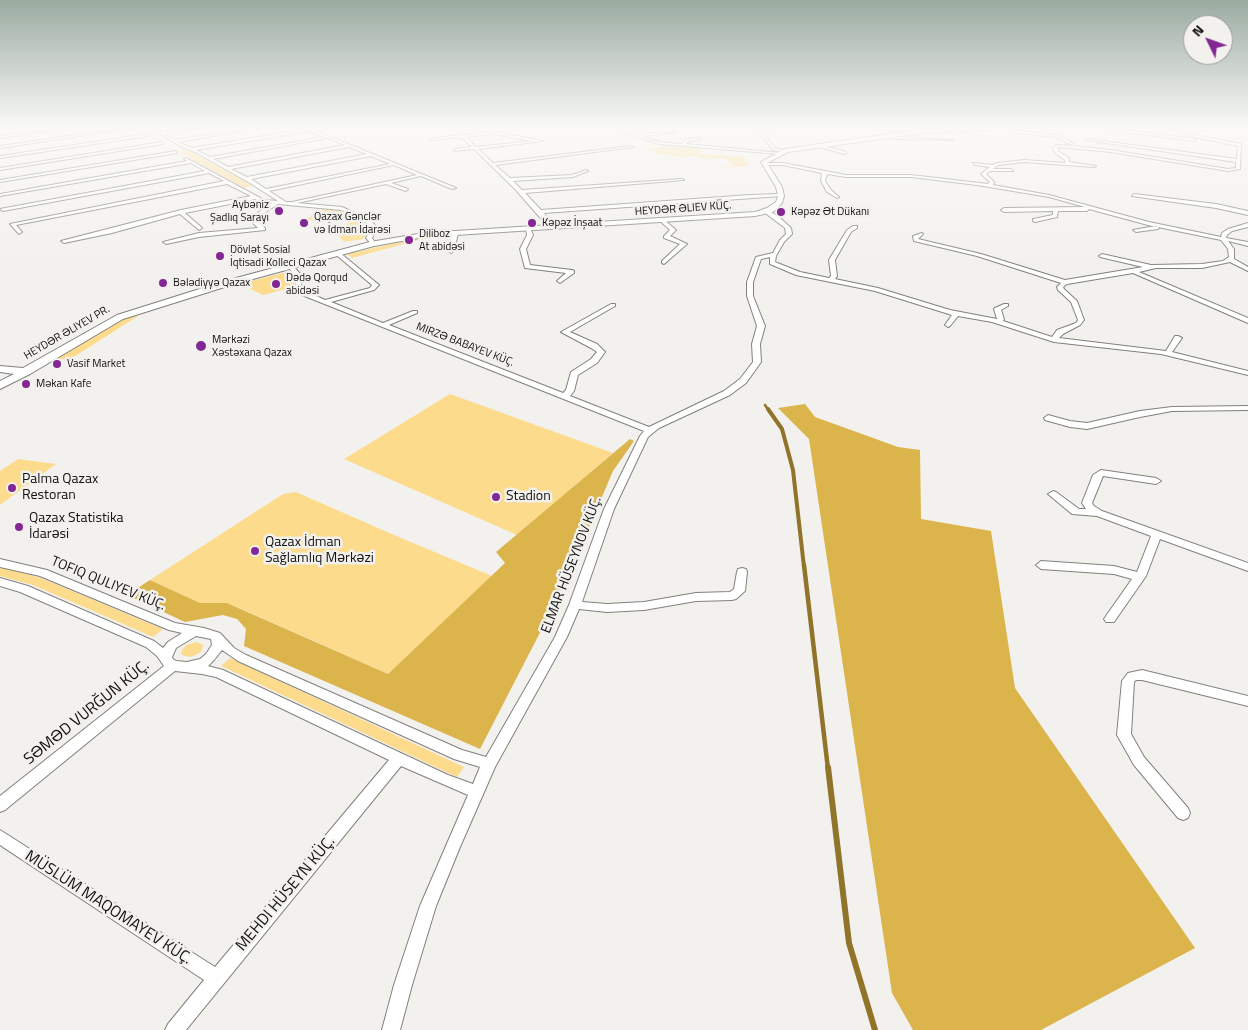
<!DOCTYPE html>
<meta charset="utf-8">
<style>
body{margin:0}
#map{position:relative;width:1248px;height:1030px;overflow:hidden;background:#f3f1ee;font-family:"Titillium Web",sans-serif}
canvas{display:block}
.north{position:absolute;left:1183px;top:15px;width:50px;height:50px;box-sizing:border-box;background:#f3f1ee;border:1px solid #999896;border-radius:50%;rotate:312deg;font-size:14px;font-weight:700;line-height:20px;text-align:center;color:#121211}
.north::after{content:'';display:block;margin:auto;width:18px;height:22px;background:#832793;clip-path:polygon(50% 0,100% 100%,50% 72%,0 100%)}
</style>
<div id="map">
<canvas width="1248" height="1030"></canvas>
<div class="north">N</div>
</div>
<script>
const ctx = document.querySelector('canvas').getContext('2d');
ctx.lineJoin = 'round';
function paint(path, color) { ctx.fillStyle = color; ctx.fill(path, 'evenodd'); }
const shape = rows => new Path2D(rows.map(r => 'M' + r).join(''));
function stroke(path, color, width, dash) { ctx.strokeStyle = color; ctx.lineWidth = width; ctx.lineCap = dash ? 'butt' : 'round'; ctx.setLineDash(dash || []); ctx.stroke(path); }
function write(font, color, halo, rows, align = 'center') {
  ctx.font = font + ' "Titillium Web",sans-serif'; ctx.lineWidth = 5; ctx.setLineDash([]); ctx.textBaseline = 'middle'; ctx.strokeStyle = halo; ctx.fillStyle = color; for (const [text, x, y, turn = 0] of rows) {
    ctx.save(); ctx.translate(x, y); ctx.rotate((+turn || 0) * Math.PI / 180); ctx.textAlign = isNaN(turn) ? turn : align; if (halo) ctx.strokeText(text, 0, 0); ctx.fillText(text, 0, 0); ctx.restore();
  }
}
const green = shape([
 [665,145,702,149,699,154,747,157,744,162,750,162,746,166,721,168,734,165,723,158,710,159,692,156,686,158,654,153,656,151,646,150],
 [184,149,191,151,254,186,244,188,177,151],
 [324,209,340,210,362,221,369,225,369,231,363,239,344,242,336,232,352,220,338,220,342,216,328,215,319,221,304,220],
 [418,238,419,240,352,258,347,254],
 [291,271,295,279,293,287,263,295,240,284],
 [133,315,138,316,69,360,55,358,114,324],
 [450,394,613,453,517,535,344,459],
 [18,459,56,464,0,505,0,471],
 [296,492,394,535,492,576,388,674,244,610,227,603,200,603,150,580,283,494],
 [0,567,41,578,163,629,153,637,33,585,0,576],
 [197,642,203,645,201,652,191,657,182,655,181,652,186,645],
 [230,658,464,767,457,777,221,666]
]);
const forest = shape([
 [805,404,815,417,898,447,920,450,921,519,991,531,1015,688,1195,948,1041,1030,913,1030,892,993,809,439,778,408],
 [630,439,634,441,613,471,565,584,480,749,244,646,246,629,237,619,223,615,185,622,127,595,150,580,200,603,227,603,388,674,505,563,496,552]
]);
const streamFar3 = shape([
 [765,405,769,411]
]);
const streamFar2 = shape([
 [768,409,782,429,793,470,804,567]
]);
const streamFar1 = shape([
 [804,565,828,769]
]);
const stream = shape([
 [828,767,849,943,875,1030]
]);
const street = shape([
 [22,126,20,127,0,129,0,127,22,126],
 [76,126,84,126,0,138,0,136,76,126],
 [138,126,146,126,0,148,0,146,138,126],
 [148,126,152,126,162,132,210,126,165,134,175,140,265,126,272,126,178,142,192,148,306,129,299,126,310,128,326,126,327,128,314,130,456,188,452,189,421,176,391,183,408,189,406,191,386,184,297,203,342,207,370,220,378,228,372,238,376,244,373,246,366,238,372,228,366,222,341,210,278,204,255,219,265,228,265,230,199,237,166,244,163,242,199,233,258,228,249,219,272,203,261,202,255,199,185,213,201,227,202,228,199,230,180,214,112,233,64,243,61,241,181,210,251,196,227,184,16,225,22,232,19,234,10,224,224,181,209,173,3,211,0,209,205,171,191,163,0,196,0,194,187,161,184,159,186,158,264,200,278,201,250,183,197,153,178,145,148,126],
 [310,131,324,137,210,157,196,150,310,131],
 [328,138,345,145,228,167,213,159,328,138],
 [349,147,367,154,247,177,231,169,349,147],
 [371,156,390,164,266,189,251,179,371,156],
 [394,165,417,175,292,202,286,202,269,191,394,165],
 [450,126,454,126,463,135,488,132,474,126,479,126,492,131,543,141,478,149,493,163,631,146,633,147,495,165,510,178,572,175,586,170,588,171,573,177,513,181,522,190,682,179,684,180,525,193,541,210,750,195,781,194,783,195,781,196,544,213,553,227,550,229,515,189,474,149,454,151,455,149,472,147,461,137,431,140,429,139,459,135,450,126],
 [493,134,494,134,532,141,476,147,466,137,493,134],
 [606,126,611,126,637,134,640,133,639,127,645,126,650,126,642,129,644,133,676,133,641,136,659,142,682,144,685,140,699,137,700,139,687,142,686,144,781,153,779,154,659,144,606,126],
 [742,126,747,126,761,131,782,126,763,133,775,148,784,151,782,152,773,150,760,133,742,126],
 [919,126,924,126,939,130,937,131,919,126],
 [1156,126,1181,129,1190,134,1241,144,1240,169,1228,171,1111,152,1058,147,1058,151,1069,158,1069,162,1096,166,1094,167,1024,162,998,165,993,169,1011,169,1013,171,990,171,986,174,994,182,993,185,1049,195,1149,222,1221,237,1222,233,1228,229,1248,223,1248,227,1232,231,1227,235,1226,238,1248,242,1248,246,1228,241,1234,249,1234,259,1248,267,1248,271,1230,262,1202,268,1156,268,1139,272,1248,318,1248,323,1133,273,1067,284,1063,287,1064,289,1077,301,1084,320,1080,325,1063,334,1059,338,1166,351,1175,336,1178,336,1182,338,1172,352,1248,371,1248,375,1161,354,1054,342,992,322,958,316,950,326,948,327,945,325,952,315,875,291,796,275,770,264,770,257,761,259,753,282,753,296,765,326,760,344,761,362,746,383,730,395,659,428,648,437,614,509,582,602,607,604,644,602,696,593,730,592,734,589,737,572,738,569,742,568,746,569,747,572,745,591,736,599,732,600,696,601,644,610,607,612,579,609,567,637,495,767,460,847,436,906,412,985,400,1030,382,1030,394,985,420,906,468,795,401,766,186,1030,165,1030,168,1024,204,980,0,845,0,830,215,967,389,760,216,677,202,674,175,671,5,810,0,812,0,796,164,666,157,656,146,647,20,592,0,586,0,578,28,586,154,641,163,648,168,642,182,633,169,630,40,576,0,567,0,559,47,570,175,623,204,628,220,633,234,648,246,655,462,750,486,757,555,637,569,605,604,509,640,436,644,431,302,295,295,290,296,276,288,267,289,266,293,266,302,276,301,289,325,300,370,288,372,285,334,253,339,252,379,285,374,290,331,302,383,323,413,311,417,311,417,313,389,325,563,393,566,390,571,372,591,359,597,352,591,348,561,332,611,304,615,304,615,306,570,332,597,344,605,352,597,363,578,375,574,391,570,396,649,427,724,391,740,379,753,362,752,344,757,326,747,296,747,282,756,257,773,253,780,240,786,234,785,228,764,212,764,210,768,210,779,217,791,228,792,234,784,242,776,256,775,262,800,272,829,278,831,276,829,260,847,230,853,226,857,226,857,228,851,232,835,260,837,276,835,279,878,288,950,310,997,319,994,309,995,308,1004,304,1008,304,1008,306,1001,310,1004,319,1003,321,1052,337,1057,330,1076,323,1078,320,1071,302,1058,290,1057,287,1061,283,977,256,914,241,913,236,922,233,923,234,918,239,981,254,1065,280,1143,267,1100,257,1099,256,1102,254,1151,265,1202,264,1223,261,1229,257,1228,249,1221,240,1148,225,1089,209,1087,211,1058,211,1057,217,1035,222,1033,221,1033,219,1053,215,1053,211,1004,212,1001,210,1004,208,1085,207,1049,197,977,185,911,177,846,177,827,174,825,181,831,190,839,197,837,198,827,192,821,181,822,173,783,165,765,165,763,163,783,163,846,175,911,175,988,184,990,182,981,174,990,167,975,165,973,163,993,165,997,163,1024,160,1065,163,1065,160,1055,153,1053,147,1058,145,1073,146,1057,137,1017,133,1007,129,1008,127,1018,131,1059,135,1074,144,1073,146,1111,150,1228,169,1236,168,1236,162,1085,140,1087,139,1237,159,1238,146,1189,136,1180,131,1156,126],
 [196,636,211,639,212,645,206,654,200,659,187,662,176,661,173,659,172,657,176,648,196,636],
 [222,650,238,661,454,759,480,767,473,784,448,775,223,670,208,666,214,660,222,650],
 [1102,127,1194,139,1196,140,1194,141,1101,129,1102,127],
 [148,134,149,136,0,158,0,156,148,134],
 [886,134,897,137,953,140,897,139,885,136,886,134],
 [162,142,163,144,0,170,0,168,162,142],
 [817,144,846,152,846,153,844,154,816,146,817,144],
 [176,151,177,153,0,182,0,180,176,151],
 [1134,194,1216,204,1248,211,1248,215,1216,208,1132,196,1134,194],
 [662,218,676,230,670,236,687,244,664,264,662,263,662,261,680,244,664,238,664,236,670,230,659,220,662,218],
 [1156,226,1159,228,1158,229,1136,232,1133,230,1156,226],
 [526,228,530,228,533,235,526,249,530,265,572,270,574,271,574,273,560,283,557,281,566,273,525,268,520,249,527,235,526,228],
 [455,231,458,233,454,251,451,253,448,251,452,233,455,231],
 [1248,406,1248,410,1172,411,1140,417,1087,429,1070,427,1045,420,1044,418,1048,415,1070,421,1087,423,1140,411,1172,407,1248,406],
 [1101,470,1156,478,1161,481,1156,484,1103,476,1092,503,1094,506,1102,511,1248,563,1248,571,1160,539,1146,576,1114,622,1106,622,1104,619,1106,616,1132,579,1114,574,1041,569,1036,565,1041,561,1114,566,1137,572,1151,536,1097,516,1072,514,1048,494,1053,491,1056,492,1079,509,1086,509,1082,503,1093,475,1101,470],
 [1142,670,1248,696,1248,706,1142,680,1136,680,1134,682,1131,734,1144,757,1188,808,1190,813,1188,818,1183,820,1178,818,1134,765,1117,735,1122,681,1128,673,1142,670]
]);
const secondary = shape([
 [1034,126,1074,126,924,133,788,152,767,163,782,187,784,196,782,203,773,212,755,216,424,237,374,246,231,285,123,319,30,374,0,389,0,381,14,374,0,372,0,366,23,368,117,315,225,281,370,242,424,233,755,212,767,208,776,202,778,196,776,187,761,162,785,149,924,129,1034,126]
]);
const markers = [
 [279,211,5,"#832793"],
 [781,212,5,"#832793"],
 [304,223,5,"#832793"],
 [532,223,5,"#832793"],
 [409,240,5,"#832793"],
 [220,256,5,"#832793"],
 [163,283,5,"#832793"],
 [276,284,5,"#832793"],
 [201,346,6,"#832793"],
 [57,364,5,"#832793"],
 [26,384,5,"#832793"],
 [12,488,5,"#832793"],
 [496,497,5,"#832793"],
 [19,527,5,"#832793"],
 [255,551,5,"#832793"]
];
const farPoinames = [
 ["Aybəniz",269,205,"right"],
 ["Şadlıq Sarayı",269,218,"right"],
 ["Kəpəz Ət Dükanı",791,212],
 ["Qazax Gənclər",314,217],
 ["və İdman İdarəsi",314,230],
 ["Kəpəz İnşaat",542,223],
 ["Diliboz",419,234],
 ["At abidəsi",419,247],
 ["Dövlət Sosial",230,250],
 ["İqtisadi Kolleci Qazax",230,263],
 ["Dədə Qorqud",286,278],
 ["abidəsi",286,291],
 ["Bələdiyyə Qazax",173,283],
 ["Mərkəzi",212,340],
 ["Xəstəxana Qazax",212,353],
 ["Vasif Market",67,364],
 ["Məkan Kafe",36,384]
];
const farStreetnames = [
 ["HEYDƏR ƏLIEV KÜÇ.",683,209,-4],
 ["HEYDƏR ƏLIYEV PR.",67,333,-30],
 ["MIRZƏ BABAYEV KÜÇ.",465,345,21]
];
const poiNames = [
 ["Palma Qazax",22,480],
 ["Restoran",22,496],
 ["Stadion",506,497],
 ["Qazax Statistika",29,519],
 ["İdarəsi",29,535],
 ["Qazax İdman",265,543],
 ["Sağlamlıq Mərkəzi",265,559]
];
const streetNames = [
 ["ELMAR HÜSEYNOV KÜÇ.",572,565,-69],
 ["TOFIQ QULIYEV KÜÇ.",108,584,22]
];
const nearStreetnames = [
 ["SƏMƏD VURĞUN KÜÇ.",87,713,-39],
 ["MEHDI HÜSEYN KÜÇ.",286,894,-50],
 ["MÜSLÜM MAQOMAYEV KÜÇ.",108,908,33]
];
paint(green, '#fcdb8c');
paint(forest, '#dcb44c');
stroke(streamFar3, '#907429', 2.5);
stroke(streamFar2, '#907429', 4);
stroke(streamFar1, '#907429', 4.5);
stroke(stream, '#907429', 6);
stroke(street, '#81807d', 2);
stroke(secondary, '#81807d', 2);
paint(street, '#fff');
paint(secondary, '#fff');
const sky = ctx.createLinearGradient(0, 0, 0, 270);
sky.addColorStop(0, '#9aaba0');
sky.addColorStop(0.47, '#faf9f7');
sky.addColorStop(1, '#faf9f700');
ctx.fillStyle = sky;
ctx.fillRect(0, 0, 1248, 270);
for (const [x, y, r, color] of markers) { const dot = new Path2D(); dot.arc(x, y, r, 0, 2 * Math.PI); ctx.fillStyle = color; ctx.fill(dot); stroke(dot, '#f3f1ee', 2); }
write('11px', '#121211', '#f3f1ee', farPoinames, 'left');
write('11px', '#121211', '#f3f1ee', farStreetnames);
write('14px', '#121211', '#f3f1ee', poiNames, 'left');
write('14px', '#121211', '#f3f1ee', streetNames);
write('16px', '#121211', '#f3f1ee', nearStreetnames);
</script>
